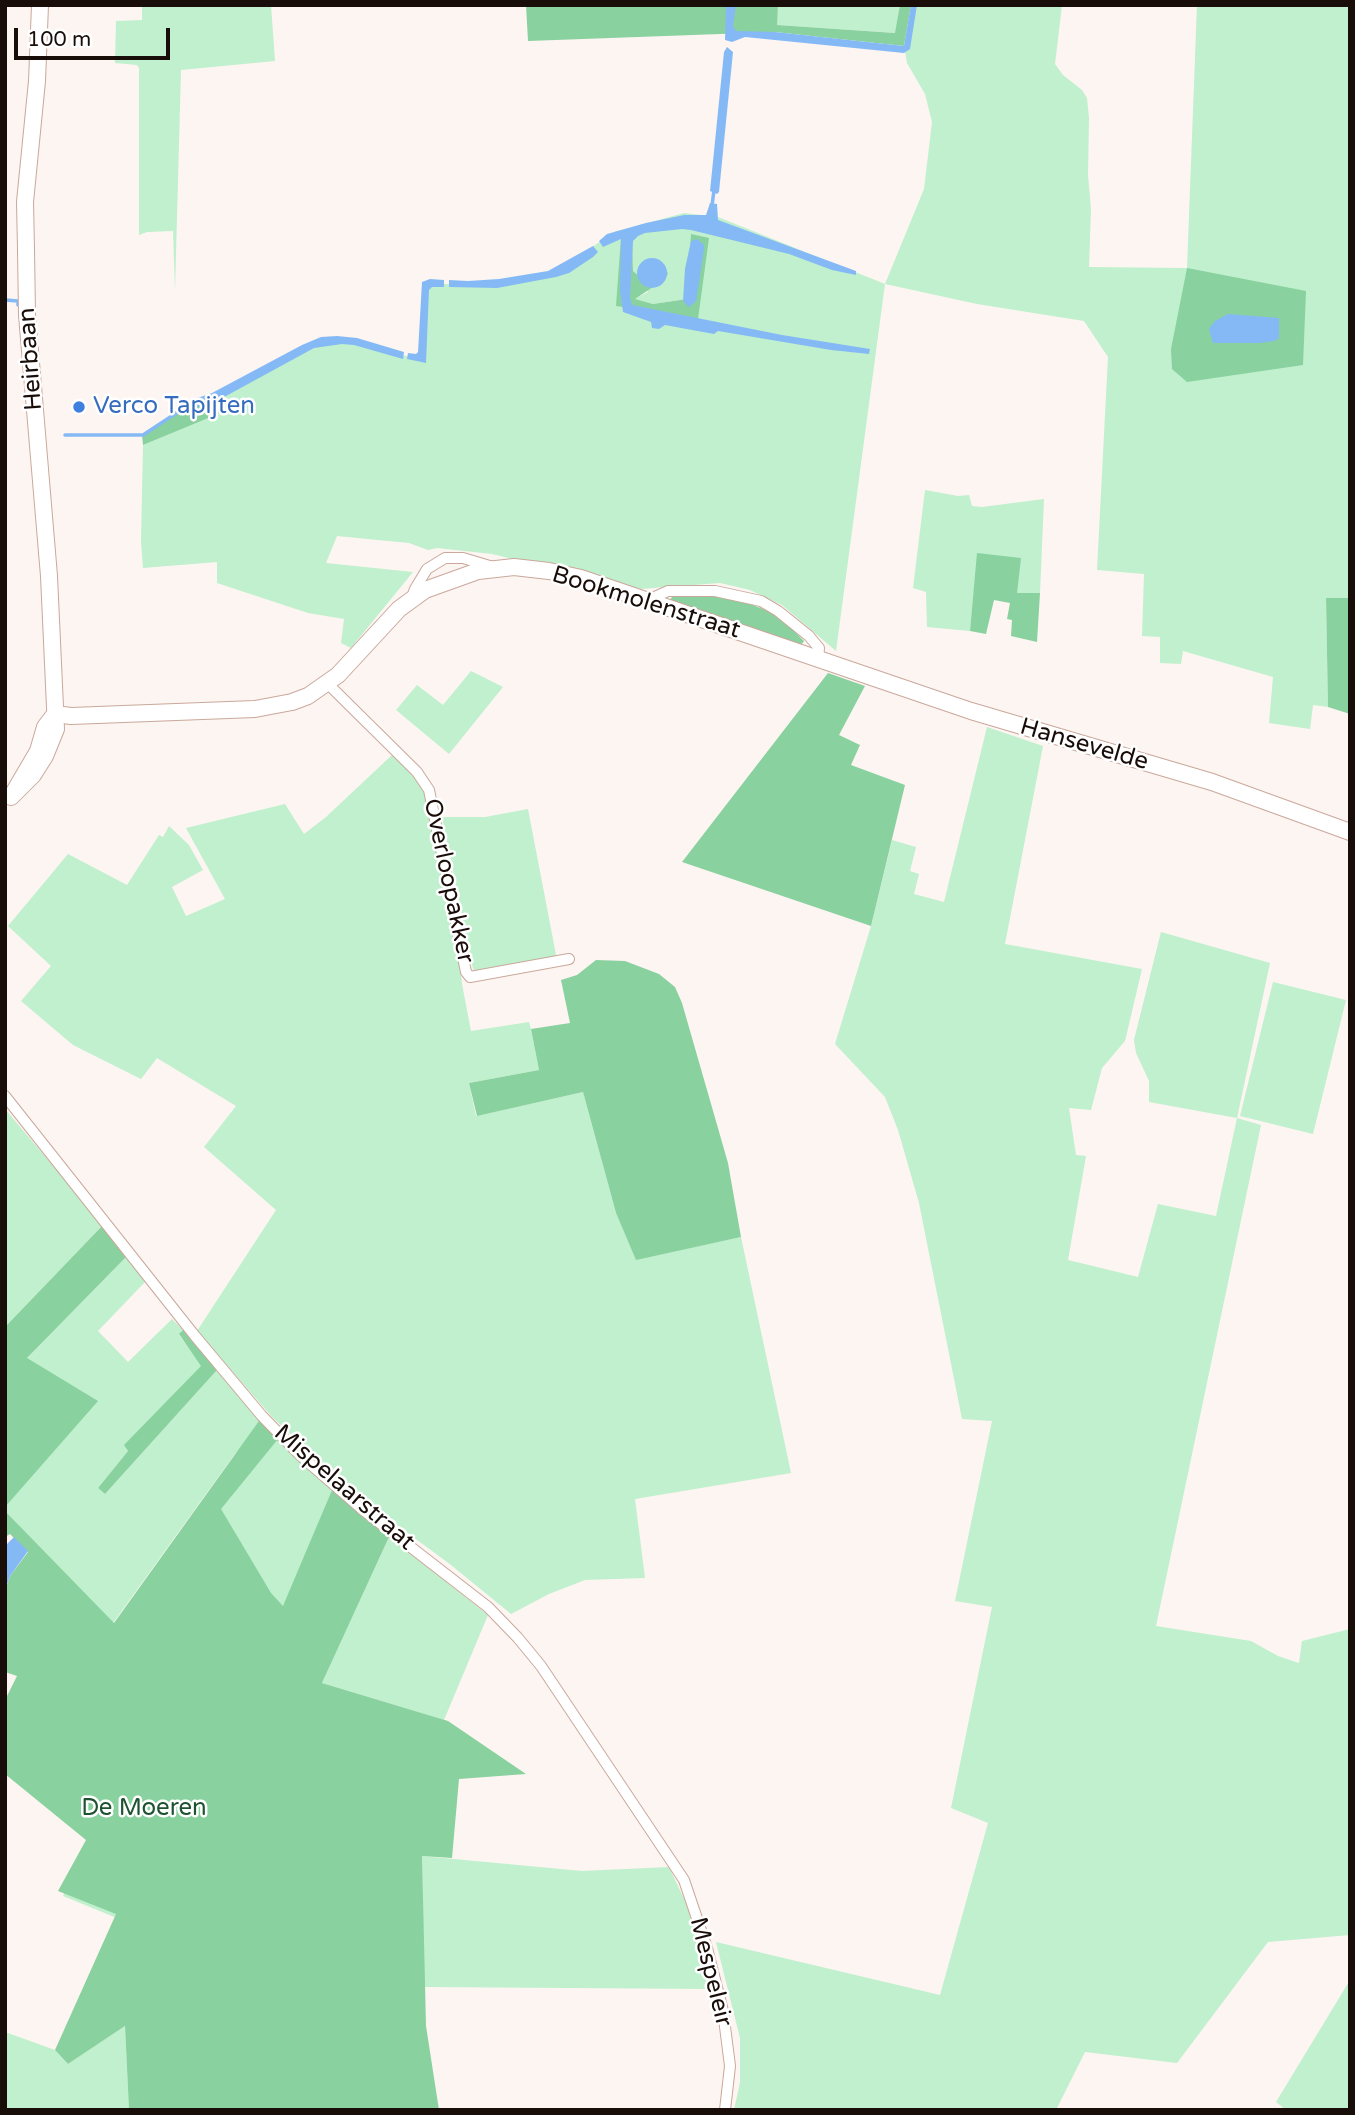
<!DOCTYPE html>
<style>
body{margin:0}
#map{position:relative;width:1355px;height:2115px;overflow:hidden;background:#fcf5f2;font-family:"Varela Round",sans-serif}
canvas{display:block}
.frame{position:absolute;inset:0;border:7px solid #190d09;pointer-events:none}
.scale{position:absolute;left:14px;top:28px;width:156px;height:32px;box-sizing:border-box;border:4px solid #190d09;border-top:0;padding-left:9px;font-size:21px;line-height:24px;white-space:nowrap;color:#190d09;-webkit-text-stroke:5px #fff;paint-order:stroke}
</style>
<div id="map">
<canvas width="1355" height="2115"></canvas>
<div class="frame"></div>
<div class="scale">100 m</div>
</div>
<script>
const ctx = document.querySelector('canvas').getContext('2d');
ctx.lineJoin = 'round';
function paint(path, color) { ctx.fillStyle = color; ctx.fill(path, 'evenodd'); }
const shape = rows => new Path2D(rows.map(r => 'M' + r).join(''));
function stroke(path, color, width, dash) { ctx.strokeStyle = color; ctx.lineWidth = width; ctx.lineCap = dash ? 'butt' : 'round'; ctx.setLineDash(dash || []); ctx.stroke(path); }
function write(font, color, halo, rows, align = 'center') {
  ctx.font = font + ' "Varela Round",sans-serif'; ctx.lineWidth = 5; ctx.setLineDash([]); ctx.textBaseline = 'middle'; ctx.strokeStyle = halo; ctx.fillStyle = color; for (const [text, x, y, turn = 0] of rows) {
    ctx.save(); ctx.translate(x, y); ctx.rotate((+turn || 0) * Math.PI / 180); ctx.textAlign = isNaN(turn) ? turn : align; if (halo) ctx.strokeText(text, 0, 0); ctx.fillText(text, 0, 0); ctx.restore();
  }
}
const green = shape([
 [142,5,271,5,275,61,181,70,175,291,173,231,147,232,139,235,139,68,137,65,115,63,116,21,142,20],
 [778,5,900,5,896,33,776,25],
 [911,5,1062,5,1055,64,1063,75,1082,90,1087,98,1089,118,1088,175,1091,209,1089,267,1187,268,1197,5,1350,5,1350,598,1326,598,1328,707,1313,705,1310,729,1269,723,1273,677,1183,651,1181,664,1160,663,1160,637,1142,636,1144,574,1097,570,1108,357,1084,321,977,304,885,284,836,651,782,605,750,590,720,583,640,589,492,554,437,548,428,550,409,543,337,536,326,563,413,572,351,648,341,643,344,619,308,613,217,583,217,562,143,568,141,542,143,445,223,412,225,388,300,351,337,339,423,360,426,284,506,284,551,271,579,256,614,232,684,213,718,217,885,284,924,189,932,122,925,94,907,63,904,46],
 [632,234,633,271,640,277,648,292,634,299,653,304,687,299,698,319,617,306],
 [925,490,958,496,969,495,972,506,982,507,1044,499,1040,593,1017,593,978,553,970,631,927,627,926,592,913,588],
 [471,671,503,687,449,754,396,710,417,685,443,705],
 [987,727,1043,746,1005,944,1142,969,1125,1041,1102,1068,1091,1110,1069,1108,1076,1155,1086,1156,1068,1260,1138,1277,1158,1204,1216,1216,1237,1118,1149,1102,1149,1081,1136,1053,1134,1040,1161,932,1270,963,1237,1118,1261,1125,1156,1626,1251,1641,1278,1656,1299,1663,1302,1641,1350,1629,1350,1935,1268,1942,1177,2063,1085,2052,1056,2110,734,2110,740,2082,740,2038,716,1942,940,1995,988,1823,951,1808,992,1607,955,1601,992,1421,962,1419,919,1203,898,1130,885,1097,835,1044,871,926,892,840,916,847,910,871,919,874,914,894,944,902],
 [392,755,422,785,428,803,459,954,462,984,471,1031,529,1022,531,1029,539,1070,469,1083,476,1116,583,1092,616,1213,636,1259,741,1237,791,1473,635,1499,645,1578,585,1580,549,1594,511,1614,451,1565,359,1497,318,1460,272,1417,197,1331,276,1210,204,1147,236,1106,157,1058,141,1079,73,1045,21,1001,51,966,8,926,68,854,127,885,159,835,163,837,169,826,189,845,203,870,172,887,186,916,225,899,186,828,285,804,304,834,326,817],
 [528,809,557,960,477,972,473,969,442,817,485,817],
 [1273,982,1346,1000,1313,1134,1240,1116],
 [5,1109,103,1225,5,1327],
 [127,1256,145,1282,98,1331,128,1362,172,1319,183,1330,179,1335,202,1366,125,1445,128,1451,98,1488,105,1494,217,1370,259,1421,332,1490,284,1607,271,1594,156,1934,63,1896,91,1841,237,1451,113,1623,5,1511,27,1358],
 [389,1537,488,1615,444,1720,322,1683],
 [422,1856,582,1871,669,1867,686,1903,712,1989,424,1987],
 [1350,1980,1350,2110,1286,2110,1276,2102],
 [125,2026,129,2110,5,2110,5,2032,55,2050,68,2064]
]);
const forest = shape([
 [526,5,778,5,777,25,895,33,900,5,911,5,904,46,775,32,528,41],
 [632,233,633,271,640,277,666,269,668,274,662,281,635,299,653,304,687,299,691,234,709,238,698,319,616,306,621,237],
 [1187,268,1306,291,1303,365,1187,382,1172,369,1171,349],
 [225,388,223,412,143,445,142,435,180,410],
 [977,553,1021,558,1017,593,1040,593,1037,642,1011,636,1012,620,1007,619,1010,603,994,600,986,634,970,631],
 [707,595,748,603,768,611,785,622,804,641,802,644,795,643,670,600,672,597],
 [1326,598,1350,598,1350,714,1328,707],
 [828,673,865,686,839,735,860,745,851,765,905,785,871,926,682,862],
 [596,960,625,961,659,974,675,987,682,1003,728,1163,741,1237,636,1260,616,1213,583,1092,477,1116,469,1083,539,1070,531,1029,570,1023,561,980,577,975],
 [103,1225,127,1256,27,1358,98,1401,5,1507,5,1327],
 [183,1330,217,1370,105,1494,98,1488,128,1451,124,1445,201,1366,179,1334],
 [259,1421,278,1439,221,1509,271,1593,283,1606,332,1490,389,1537,322,1683,448,1721,526,1774,459,1779,452,1858,422,1856,426,2026,439,2110,129,2110,125,2026,68,2064,55,2050,116,1914,58,1891,86,1840,5,1774,5,1700,17,1676,5,1672,5,1591,10,1576,28,1552,10,1534,5,1537,5,1511,114,1623]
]);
const water = shape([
 [726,5,736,5,733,26,736,31,775,32,904,46,911,5,917,5,910,49,904,53,745,37,732,42,725,40],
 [727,47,733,52,719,192,717,194,710,191,724,52],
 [710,203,717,204,718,220,856,271,856,275,832,270,789,254,691,230,682,229,645,233,638,236,633,241,630,298,632,305,782,335,870,349,869,354,831,350,718,331,714,334,665,325,659,329,652,328,651,322,623,312,620,290,621,239,603,247,599,241,607,234,646,223,684,215,706,215],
 [697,239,704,245,704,249,696,301,689,307,683,301,685,269,691,241],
 [593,246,598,252,593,257,569,273,556,277,497,288,449,287,449,280,468,281,499,279,548,271],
 '637 273a15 15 0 1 1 30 0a15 15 0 1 1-30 0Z',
 [430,279,444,280,444,287,432,287,429,290,426,363,407,359,408,353,416,354,418,352,422,282],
 [1228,314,1279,318,1279,338,1274,341,1260,343,1213,343,1209,329,1215,321],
 [337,336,357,338,404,352,403,359,354,345,342,344,314,348,226,396,181,414,180,404,212,393,302,345,321,337],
 [14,1537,28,1551,10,1576,5,1591,5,1546]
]);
const stream = shape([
 [712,206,714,190],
 [5,300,18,301,18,305],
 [65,435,143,435,184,408]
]);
const street = shape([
 [411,600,415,589,427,569,445,558,463,558,493,567],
 [648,600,668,591,715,591,761,601,778,611,809,636,819,648,818,659],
 [327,683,417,772,429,790,466,972,470,977,569,959],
 [5,1096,195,1336,262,1416,301,1456,363,1510,488,1607,518,1638,541,1666,684,1880,707,1948,723,2011,730,2066,725,2110]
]);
const secondary = shape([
 [40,5,37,81,25,202,26,249,27,315,49,576,56,729,45,756,33,775,11,797,38,751,45,727,55,714],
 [55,714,71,716,255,709,292,702,308,696,338,675,399,609,425,590,478,571,514,567,549,571,581,578,971,711,1212,782,1350,832]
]);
const markers = [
 [79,407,7,"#3f7fe0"]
];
const streetNames = [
 ["Heirbaan",31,359,-94],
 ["Bookmolenstraat",646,603,17],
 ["Hansevelde",1084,745,16],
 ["Overloopakker",448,881,78],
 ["Mispelaarstraat",344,1488,41],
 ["Mespeleir",710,1972,76]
];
const shopNames = [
 ["Verco Tapijten",93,407]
];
const parkNames = [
 ["De Moeren",144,1809]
];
paint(green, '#c0f0cd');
paint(forest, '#89d19e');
paint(water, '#85b9f5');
stroke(stream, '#85b9f5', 3.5);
stroke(street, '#caa89b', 12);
stroke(secondary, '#caa89b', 18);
stroke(street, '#fff', 10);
stroke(secondary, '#fff', 16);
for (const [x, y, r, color] of markers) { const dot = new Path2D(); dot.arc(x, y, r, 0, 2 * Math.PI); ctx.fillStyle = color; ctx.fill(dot); stroke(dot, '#fff', 2.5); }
write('24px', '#190d09', '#fff', streetNames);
write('24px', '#366cbe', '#fff', shopNames, 'left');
write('24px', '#1e5231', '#fff', parkNames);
</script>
